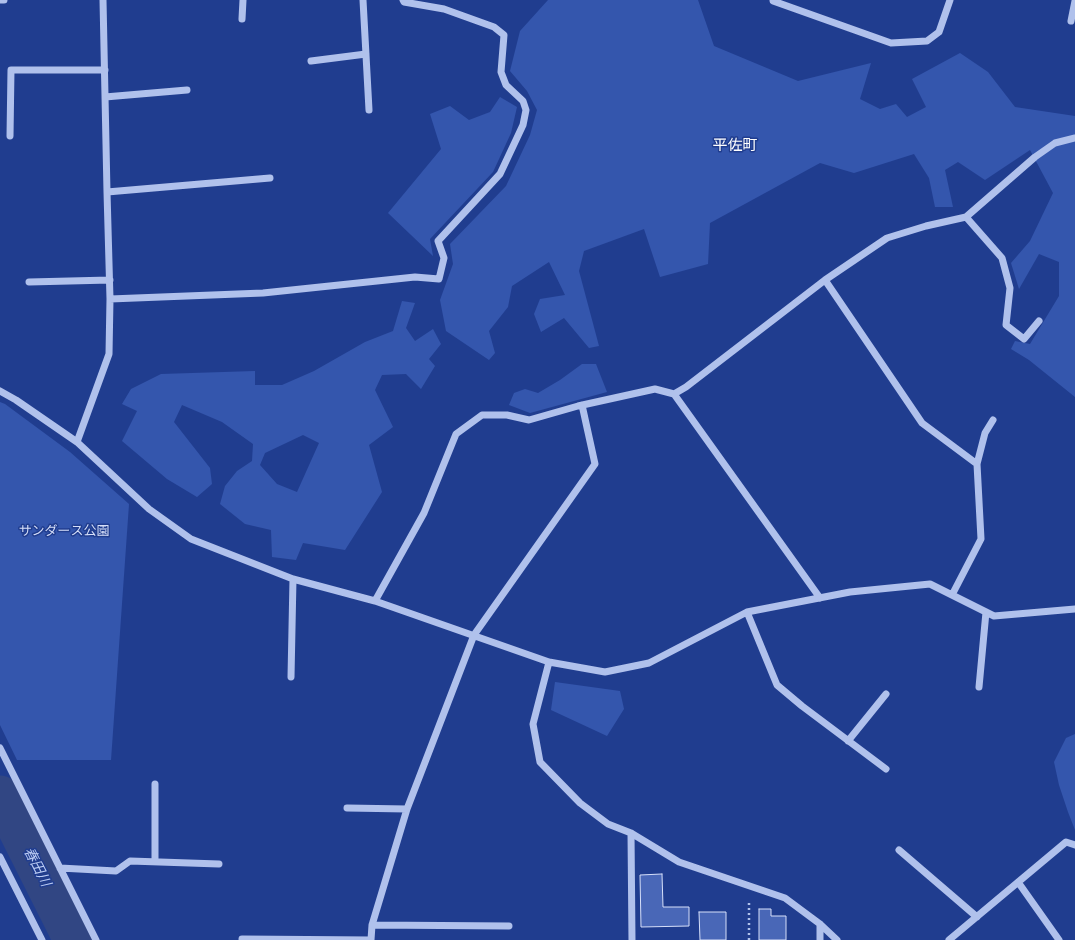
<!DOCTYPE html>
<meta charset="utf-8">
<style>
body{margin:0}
canvas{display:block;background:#203d8f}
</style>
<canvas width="1075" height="940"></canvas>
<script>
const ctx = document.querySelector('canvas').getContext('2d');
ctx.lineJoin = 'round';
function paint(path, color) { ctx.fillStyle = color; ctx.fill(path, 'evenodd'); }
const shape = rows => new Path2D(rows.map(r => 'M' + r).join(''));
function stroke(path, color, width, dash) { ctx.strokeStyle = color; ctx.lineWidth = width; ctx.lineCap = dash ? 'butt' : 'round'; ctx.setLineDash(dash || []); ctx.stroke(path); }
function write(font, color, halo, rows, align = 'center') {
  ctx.font = font + ' "Work Sans","Noto Sans JP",sans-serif'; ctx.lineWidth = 3; ctx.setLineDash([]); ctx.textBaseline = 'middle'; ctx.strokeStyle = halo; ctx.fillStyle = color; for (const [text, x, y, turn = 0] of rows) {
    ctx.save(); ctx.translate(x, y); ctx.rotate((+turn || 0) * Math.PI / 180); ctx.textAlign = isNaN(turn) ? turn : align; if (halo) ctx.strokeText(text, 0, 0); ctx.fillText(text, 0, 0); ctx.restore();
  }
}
const green = shape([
 [548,0,698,0,714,46,798,81,871,63,860,99,880,109,896,104,907,117,926,107,912,79,960,53,988,72,1015,107,1075,116,1075,397,1029,360,1011,349,1015,341,1030,344,1059,296,1059,262,1039,254,1019,289,1011,263,1030,241,1053,193,1030,150,985,180,958,162,945,170,953,207,935,207,929,178,914,154,854,173,820,163,710,223,708,264,660,277,644,229,584,251,579,271,599,346,589,348,564,318,541,332,534,314,540,299,565,295,549,262,512,286,508,307,489,331,495,353,489,360,446,331,440,300,453,264,450,244,506,186,530,135,537,110,527,91,510,71,520,31],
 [500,97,517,107,511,133,493,172,430,239,433,256,388,213,441,149,430,114,450,106,469,120,490,112],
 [402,301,415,303,406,328,415,341,433,329,441,344,429,359,435,366,421,389,406,374,382,375,375,390,393,427,369,445,382,492,345,550,303,543,296,560,272,557,271,530,245,524,220,504,225,486,237,471,252,461,253,444,222,422,182,405,174,422,210,468,212,484,197,497,167,479,122,441,137,411,122,404,131,389,161,374,255,371,255,385,282,385,314,371,365,342,393,331],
 [303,435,319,443,297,492,277,484,260,465,265,453],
 [582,364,596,364,607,392,530,413,509,405,514,393,525,389,538,393,560,380],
 [0,402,5,404,70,452,129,504,111,760,17,760,0,725],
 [555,682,620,691,624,709,607,736,551,710],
 [1075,734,1075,830,1068,812,1059,785,1054,762,1066,738]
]);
const river = shape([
 [0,795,73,940]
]);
const building = shape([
 [662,874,663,907,689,907,689,926,641,927,640,875,662,874],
 [759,909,771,909,771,916,786,916,786,940,759,940,759,909],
 [699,912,726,912,726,940,700,940,699,912]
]);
const path = shape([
 [749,940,749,901]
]);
const minor = shape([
 [0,0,4,0],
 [363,0,369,110],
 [773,0,773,1,891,43,927,41,939,32,950,0],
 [242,19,243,0],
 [1071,21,1075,1],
 [311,61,366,54],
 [105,97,187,90],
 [10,136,11,70,105,70],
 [107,192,270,178],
 [966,217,1002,258,1010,288,1006,325,1024,339,1039,321],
 [825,280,922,423,977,464],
 [29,282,110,280],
 [110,299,263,293,415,277,439,279,444,258,438,241,500,174,523,125,526,110,523,101,506,85,501,72,504,35,494,27,444,9,404,2,403,0],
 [0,391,16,400,77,442,149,509,191,539,293,579,375,601,549,662,605,672,649,663,747,612,850,592,930,584,994,616,1075,609],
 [674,394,820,598],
 [77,442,109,354,110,299,107,192,103,0],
 [952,595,981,539,977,464,985,433,993,420],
 [375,601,424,513,456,434,482,415,507,415,529,420,578,406,655,389,674,394,686,387,825,280,887,238,926,226,966,217,1035,157,1055,143,1075,138],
 [747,612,777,685,802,706,886,769],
 [549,662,533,724,540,762,580,803,608,824,631,833,679,862,785,898,820,924,837,940],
 [291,677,293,579],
 [979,687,986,612],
 [848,741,886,694],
 [0,748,96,940],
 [155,784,155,861],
 [347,808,407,809],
 [631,833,632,940],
 [899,850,977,917],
 [0,857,42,940],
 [60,868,116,871,130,861,219,864],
 [1018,882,1059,940],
 [372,925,509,926],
 [242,939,371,940,372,925,407,809,474,635,595,464,582,405],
 [820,940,820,924],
 [949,940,1066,842,1075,845]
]);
const parkNames = [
 ["サンダース公園",64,531]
];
const waterNames = [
 ["春田川",37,867,63]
];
const quarterNames = [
 ["平佐町",735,146]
];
paint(green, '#3456ad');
stroke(river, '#314683', 39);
paint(building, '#4967b7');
stroke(building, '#d6dff9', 1);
stroke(path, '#b0c1ec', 2.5, [2, 3]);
stroke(minor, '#b0c1ec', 7);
write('13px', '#d6dff9', '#203d8f', parkNames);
write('italic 14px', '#bcccf3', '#203d8f', waterNames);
write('15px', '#fff', '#203d8f', quarterNames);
</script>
